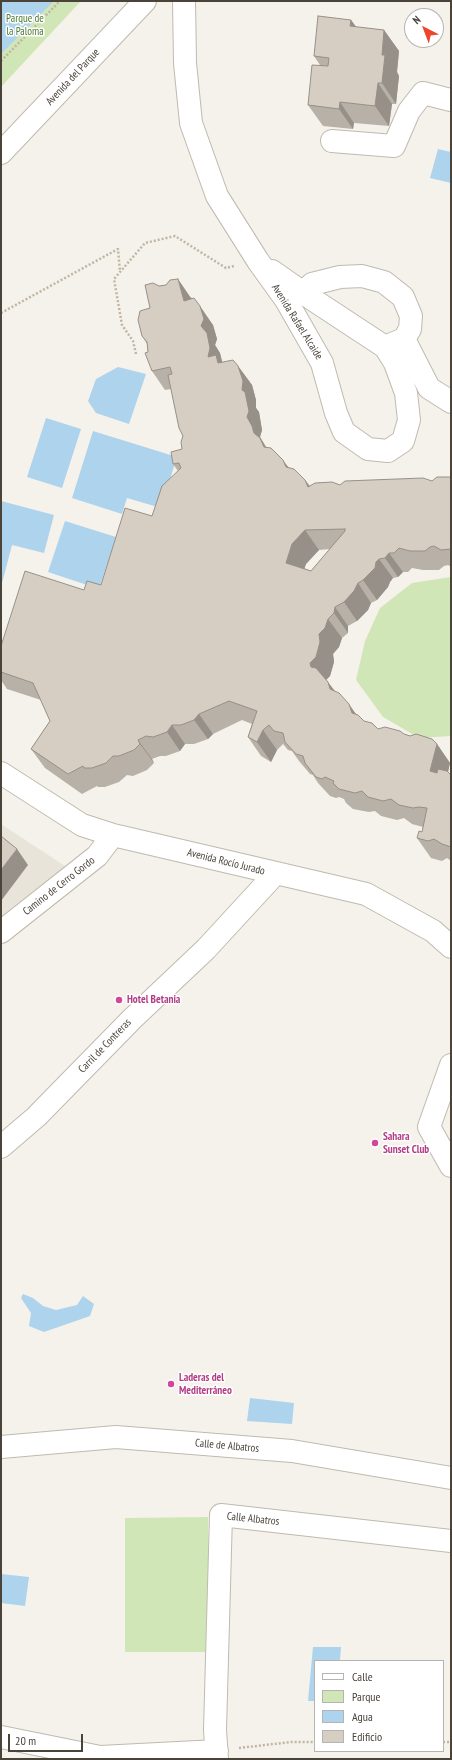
<!DOCTYPE html>
<meta charset="utf-8">
<style>
body{margin:0}
#map{position:relative;width:452px;height:1760px;overflow:hidden;background:#f5f2ec;font-family:"PT Sans Narrow",sans-serif}
canvas{display:block}
.frame{position:absolute;inset:0;border:2px solid #49433a;pointer-events:none}
.legend{position:absolute;left:314px;top:1660px;width:130px;height:92px;box-sizing:border-box;background:#fff;border:1px solid #b6b4b0;margin:0;padding:5px 7px;list-style:none;font-size:12px;color:#49433a}
.legend li{display:flex;align-items:center;gap:8px;height:20px}
.legend b{width:20px;border:1px solid #b6b4b0}
.north{position:absolute;left:404px;top:8px;width:40px;height:40px;box-sizing:border-box;background:#fff;border:1px solid #b6b4b0;border-radius:50%;rotate:318deg;font-size:11px;font-weight:700;line-height:16px;text-align:center;color:#49433a}
.north::after{content:'';display:block;margin:auto;width:14px;height:18px;background:#ec462b;clip-path:polygon(50% 0,100% 100%,50% 72%,0 100%)}
.scale{position:absolute;left:8px;top:1734px;width:75px;height:18px;box-sizing:border-box;border:2px solid #49433a;border-top:0;padding-left:5px;font-size:12px;line-height:14px;white-space:nowrap;color:#49433a;-webkit-text-stroke:3px #fff;paint-order:stroke}
</style>
<div id="map">
<canvas width="452" height="1760"></canvas>
<div class="frame"></div>
<ul class="legend">
<li><b style="height:5px;background:#fff"></b>Calle</li>
<li><b style="height:11px;background:#d1e6b7"></b>Parque</li>
<li><b style="height:11px;background:#add3ed"></b>Agua</li>
<li><b style="height:11px;background:#d6cec2"></b>Edificio</li>
</ul>
<div class="north">N</div>
<div class="scale">20 m</div>
</div>
<script>
const ctx = document.querySelector('canvas').getContext('2d');
ctx.lineJoin = 'round';
function paint(path, color) { ctx.fillStyle = color; ctx.fill(path, 'evenodd'); }
const shape = rows => new Path2D(rows.map(r => 'M' + r).join(''));
function stroke(path, color, width, dash) { ctx.strokeStyle = color; ctx.lineWidth = width; ctx.lineCap = dash ? 'butt' : 'round'; ctx.setLineDash(dash || []); ctx.stroke(path); }
function write(font, color, halo, rows, align = 'center') {
  ctx.font = font + ' "PT Sans Narrow",sans-serif'; ctx.lineWidth = 3; ctx.setLineDash([]); ctx.textBaseline = 'middle'; ctx.strokeStyle = halo; ctx.fillStyle = color; for (const [text, x, y, turn = 0] of rows) {
    ctx.save(); ctx.translate(x, y); ctx.rotate((+turn || 0) * Math.PI / 180); ctx.textAlign = isNaN(turn) ? turn : align; if (halo) ctx.strokeText(text, 0, 0); ctx.fillText(text, 0, 0); ctx.restore();
  }
}
const residential = shape([
 [1,824,68,868,1,919]
]);
const green = shape([
 [1,1,81,1,1,87],
 [451,577,451,736,419,738,383,717,356,680,365,641,380,608,412,583],
 [208,1517,208,1652,125,1652,125,1518]
]);
const water = shape([
 [1,1,54,1,1,54],
 [438,149,451,152,451,183,430,178],
 [118,367,146,374,129,424,96,413,88,401,96,379],
 [46,418,81,429,62,488,27,477],
 [93,431,177,457,161,508,127,498,122,514,72,498],
 [1,501,54,515,44,553,12,545,1,587],
 [65,521,116,537,99,589,48,572],
 [23,1294,33,1298,43,1306,56,1310,77,1305,83,1296,94,1304,90,1316,44,1332,29,1326,31,1313,21,1298],
 [250,1398,294,1403,292,1424,247,1421],
 [1,1574,29,1577,25,1606,1,1603],
 [313,1647,341,1647,340,1661,315,1661,315,1701,308,1701]
]);
const path = shape([
 [1,61,60,1],
 [1,313,118,249,120,272],
 [136,354,133,341,122,325,114,279,145,243,175,236,226,268,234,266],
 [443,1742,451,1742],
 [239,1748,291,1742,315,1742]
]);
const minor = shape([
 [184,1,185,63,191,123,217,196,258,261,286,300,322,363,336,413,344,432,368,449,388,451,403,441,409,420,406,393,395,363,385,347],
 [332,141,394,146,409,111,423,93,451,100],
 [1,153,145,1],
 [272,271,312,299,385,347,404,339,410,329,411,316,403,297,384,282,362,276,340,277,312,284,308,288,312,299],
 [404,339,429,388,451,402],
 [1,773,82,825,113,835,366,894,433,931,451,947],
 [1,932,97,856,113,835],
 [451,1065,429,1127,451,1166],
 [1,1147,36,1117,132,1019,206,949,275,874],
 [1,1447,116,1437,292,1451,451,1478],
 [1,1737,100,1757,217,1751],
 [217,1759,215,1730,221,1515,451,1541]
]);
const wall = shape([
 [351,20,356,27,384,30,399,51,397,72,399,76,396,104,392,104,389,126,354,123,353,129,323,126,308,105,320,65,314,56],
 [166,285,192,298,213,325,217,339,215,345,220,353,222,362,238,366,252,385,256,400,256,408,259,412,262,430,260,437,266,447,288,467,305,480,310,486,340,485,432,481,451,477,451,567,448,565,444,566,439,570,423,570,412,568,408,572,403,572,398,577,393,578,390,582,388,587,377,600,371,603,368,610,357,621,348,626,348,633,342,638,339,647,333,654,334,662,330,676,326,680,335,691,356,714,364,721,378,729,404,734,437,744,450,763,448,772,451,775,451,861,447,858,442,861,431,858,417,838,422,832,423,827,412,824,404,818,397,820,381,816,375,811,369,812,353,809,346,803,344,799,339,797,336,798,330,796,318,783,313,775,310,774,299,761,292,751,288,750,283,744,277,750,271,762,261,756,248,737,252,724,242,720,213,734,208,739,194,744,185,744,180,751,166,756,160,756,152,759,154,763,147,770,133,776,127,775,119,782,105,787,98,787,97,786,82,794,45,768,31,749,50,721,41,700,7,689,1,680,1,646,84,590,101,585,152,516,178,471,173,464,182,449,183,436,171,389,165,390,152,371,148,352,147,344,142,336,150,308,159,286],
 [330,549,311,571,304,568,306,564,319,550]
]);
const shadedWall = shape([
 [351,20,366,40,350,26],
 [384,30,399,51,397,72,399,76,396,104,382,83,382,55],
 [378,83,392,104,389,126,375,106],
 [340,102,354,123,353,129,339,109],
 [178,279,191,298,197,320,184,301],
 [200,306,213,325,217,339,215,345,220,353,223,365,230,375,208,357,201,326],
 [238,366,252,385,256,400,256,408,259,412,262,430,260,437,266,447,274,458,277,466,254,433,247,417],
 [283,460,297,479,286,467],
 [305,480,319,499,308,487],
 [305,530,319,550,306,564,300,582,286,563,292,544],
 [389,553,403,572,398,577,385,558],
 [379,559,393,578,390,582,388,587,377,600,363,580,376,562],
 [358,583,371,603,368,610,357,621,344,602],
 [335,607,348,626,348,633,334,613],
 [328,619,342,638,339,647,333,654,334,662,330,676,324,682,311,667,310,663,319,634],
 [328,682,342,701,330,689],
 [349,704,362,723,352,713],
 [199,714,213,734,208,739,194,720],
 [172,725,185,744,180,751,167,732],
 [263,730,277,750,271,762,257,742],
 [138,740,152,759,154,763,140,744],
 [437,744,450,763,444,790,430,771],
 [17,849,28,865,1,901,1,870]
]);
const building = shape([
 [318,16,351,20,350,26,384,30,382,55,385,55,382,83,378,83,375,106,340,102,339,109,308,105,312,65,328,66,329,58,314,56,318,16],
 [178,279,184,301,194,298,200,306,204,319,201,326,207,333,210,348,208,357,216,355,218,363,233,360,238,366,243,381,242,390,245,392,249,411,247,417,252,426,254,433,260,438,264,447,271,448,283,460,286,467,294,469,305,480,308,487,315,483,332,482,340,485,345,481,423,478,432,481,437,477,451,477,451,549,441,550,434,546,430,547,425,551,410,551,399,548,394,553,389,553,385,558,379,559,376,562,375,568,363,580,358,583,354,591,344,602,335,607,334,613,328,619,325,628,319,634,320,642,316,657,310,663,311,667,316,668,328,682,330,689,339,693,349,704,352,713,358,715,364,721,372,723,378,729,385,727,400,731,404,734,410,736,416,734,432,739,437,744,430,771,437,773,438,769,447,771,451,775,451,847,442,844,434,839,428,841,417,838,419,831,422,832,427,808,419,807,413,808,399,805,391,799,383,801,368,797,362,791,355,793,339,789,333,783,334,781,325,777,322,779,316,777,305,763,303,756,296,754,285,742,283,733,274,731,269,725,263,730,257,742,248,737,257,711,229,701,199,714,194,720,181,725,172,725,167,732,153,737,146,736,138,740,140,744,134,750,119,756,113,756,106,763,92,768,84,768,83,766,68,774,31,749,50,721,33,683,1,672,1,646,25,571,84,590,87,581,101,585,125,508,152,516,162,486,181,468,179,463,173,464,171,452,182,449,181,442,183,436,179,428,168,375,172,374,170,367,152,371,145,353,148,352,147,342,142,336,138,320,140,311,150,308,145,285,153,283,159,286,166,285,170,280,178,279],
 [345,529,345,531,311,571,286,563,292,544,305,530,345,529],
 [1,836,17,849,1,870,1,836]
]);
const markers = [
 [119,1000,4,"#d1479c"],
 [375,1143,4,"#d1479c"],
 [171,1384,4,"#d1479c"]
];
const parkNames = [
 ["Parque de",25,19],
 ["la Paloma",25,32]
];
const streetNames = [
 ["Avenida del Parque",73,77,-47],
 ["Avenida Rafael Alcaide",297,322,58],
 ["Avenida Rocío Jurado",226,862,14],
 ["Camino de Cerro Gordo",59,886,-38],
 ["Carril de Contreras",105,1046,-46],
 ["Calle de Albatros",227,1446,5],
 ["Calle Albatros",253,1519,6]
];
const hotelNames = [
 ["Hotel Betania",127,1000],
 ["Sahara",383,1137],
 ["Sunset Club",383,1150],
 ["Laderas del",179,1378],
 ["Mediterráneo",179,1391]
];
paint(residential, '#e8e4da');
paint(green, '#d1e6b7');
paint(water, '#add3ed');
stroke(minor, '#c0baae', 24);
stroke(path, '#c1b5a1', 2.5, [2, 2]);
stroke(minor, '#fff', 22);
paint(wall, '#b8b1a7');
paint(shadedWall, '#969088');
paint(building, '#d6cec2');
stroke(building, '#969088', 1);
for (const [x, y, r, color] of markers) { const dot = new Path2D(); dot.arc(x, y, r, 0, 2 * Math.PI); ctx.fillStyle = color; ctx.fill(dot); stroke(dot, '#fff', 1.5); }
write('11px', '#4b782f', '#fff', parkNames);
write('11px', '#49433a', '#fff', streetNames);
write('bold 11px', '#b23c85', '#fff', hotelNames, 'left');
</script>
